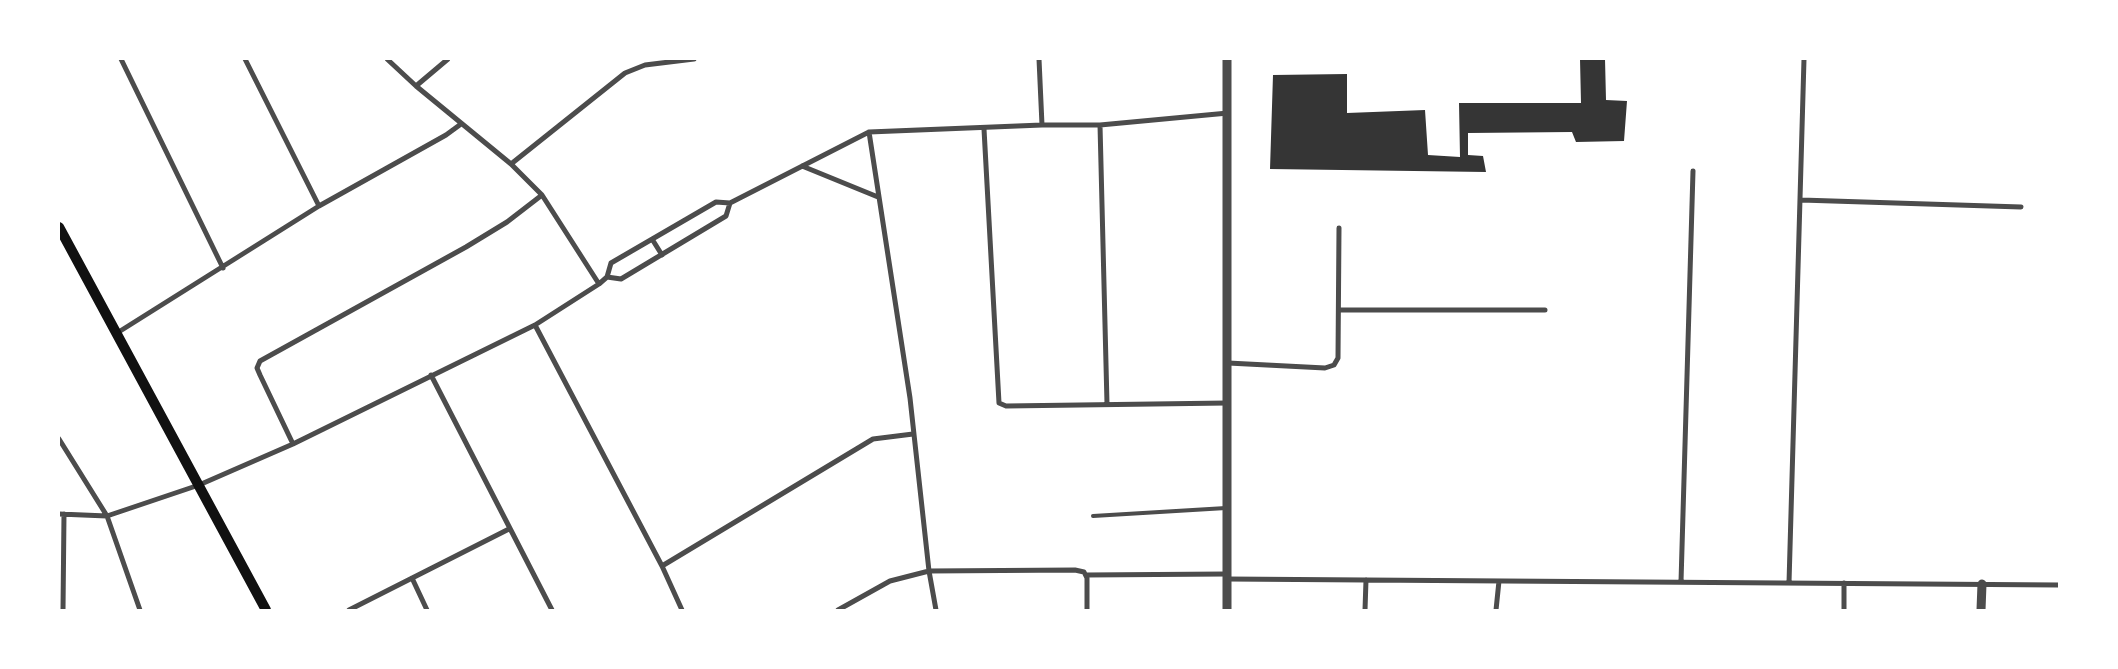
<!DOCTYPE html>
<style>
body{margin:0}
#map{position:relative;width:2118px;height:669px;overflow:hidden;background:#fff;font-family:"Noto Sans",sans-serif}
canvas{display:block}
.frame{position:absolute;inset:0;border:60px solid #fff;pointer-events:none}
</style>
<div id="map">
<canvas width="2118" height="669"></canvas>
<div class="frame"></div>
</div>
<script>
const ctx = document.querySelector('canvas').getContext('2d');
ctx.lineJoin = 'round';
function paint(path, color) { ctx.fillStyle = color; ctx.fill(path, 'evenodd'); }
const shape = rows => new Path2D(rows.map(r => 'M' + r).join(''));
function stroke(path, color, width, dash) { ctx.strokeStyle = color; ctx.lineWidth = width; ctx.lineCap = dash ? 'butt' : 'round'; ctx.setLineDash(dash || []); ctx.stroke(path); }
const building = shape([
 [1580,59,1605,59,1606,100,1627,101,1624,141,1576,142,1572,132,1468,133,1468,155,1483,156,1486,172,1270,169,1273,75,1347,74,1347,113,1425,110,1428,155,1460,157,1459,103,1581,103]
]);
const service = shape([
 [1093,516,1226,508]
]);
const minor = shape([
 [121,59,223,268],
 [245,59,319,206],
 [387,59,416,86,511,164,542,195,599,284],
 [1039,59,1042,125],
 [416,86,448,59],
 [1100,125,1107,404],
 [984,129,999,403,1006,406,1227,403],
 [869,132,910,398,929,571,936,610],
 [511,164,625,73,645,65,694,59],
 [802,166,878,197],
 [1801,200,2021,207],
 [652,239,662,255],
 [607,277,621,279,726,216,730,203,869,132,1042,125,1100,125,1228,113],
 [1339,310,1545,310],
 [535,325,662,566,682,610],
 [117,333,319,206,446,135,461,124],
 [1228,363,1325,368,1334,365,1338,358,1339,228],
 [431,375,552,610],
 [59,439,107,516,140,610],
 [293,444,260,375,257,368,260,361,466,247,507,222,542,195],
 [59,514,107,516,199,485,293,444,535,325,599,284,607,277,611,263,716,202,730,203],
 [662,566,873,439,913,434],
 [1086,575,1226,574],
 [412,578,427,610],
 [1227,579,2059,585],
 [1681,582,1693,171],
 [1789,583,1804,59],
 [1844,583,1844,610],
 [63,610,64,514],
 [349,610,509,529],
 [838,610,890,581,929,571,1075,570,1084,572,1087,578,1087,610],
 [1365,610,1366,580],
 [1496,610,1499,581]
]);
const tertiary = shape([
 [1227,610,1227,59],
 [1981,610,1982,584]
]);
const secondary = shape([
 [59,227,266,610]
]);
paint(building, '#353535');
stroke(service, '#4c4c4c', 4);
stroke(minor, '#4c4c4c', 5);
stroke(tertiary, '#4c4c4c', 9);
stroke(secondary, '#111', 10);
</script>
